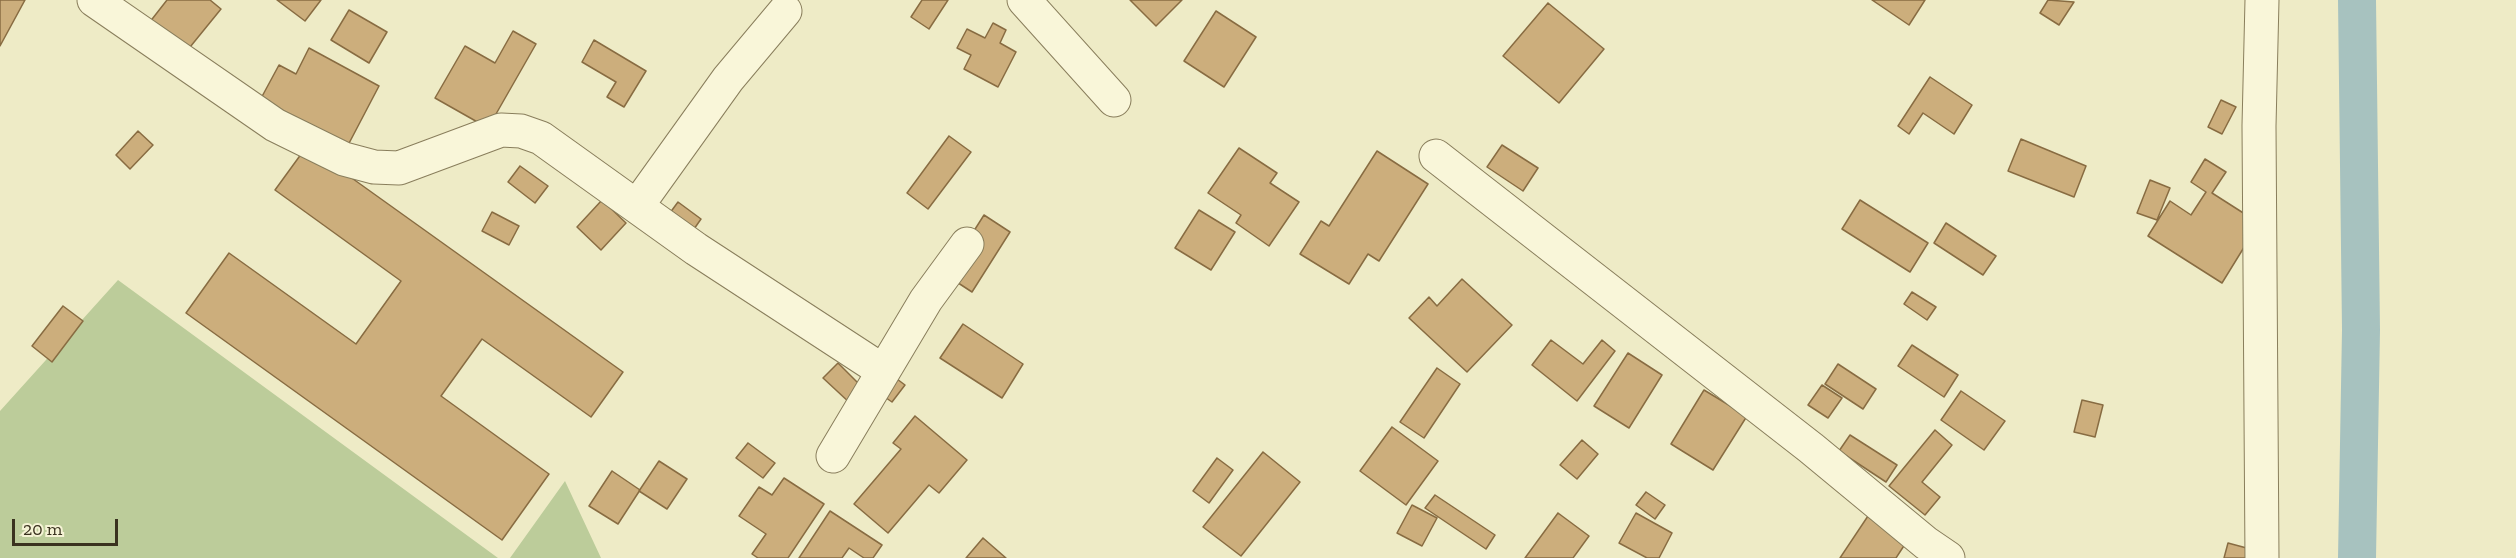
<!DOCTYPE html>
<style>
body{margin:0}
#map{position:relative;width:2516px;height:558px;overflow:hidden;background:#eeebc6;font-family:"Zilla Slab",serif}
canvas{display:block}
.scale{position:absolute;left:12px;top:519px;width:106px;height:27px;box-sizing:border-box;border:3px solid #3a321f;border-top:0;padding-left:8px;font-size:18px;line-height:21px;white-space:nowrap;color:#3a321f;-webkit-text-stroke:4px #f5f3d5;paint-order:stroke}
</style>
<div id="map">
<canvas width="2516" height="558"></canvas>
<div class="scale">20 m</div>
</div>
<script>
const ctx = document.querySelector('canvas').getContext('2d');
ctx.lineJoin = 'round';
function paint(path, color) { ctx.fillStyle = color; ctx.fill(path, 'evenodd'); }
const shape = rows => new Path2D(rows.map(r => 'M' + r).join(''));
function stroke(path, color, width, dash) { ctx.strokeStyle = color; ctx.lineWidth = width; ctx.lineCap = dash ? 'butt' : 'round'; ctx.setLineDash(dash || []); ctx.stroke(path); }
const green = shape([
 [118,280,498,558,0,558,0,411],
 [565,481,601,558,510,558]
]);
const canal = shape([
 [2357,0,2361,330,2357,558]
]);
const building = shape([
 [0,0,25,0,0,46,0,0],
 [167,0,210,0,221,9,186,52,149,23,167,0],
 [277,0,321,0,305,21,277,0],
 [922,0,948,0,929,29,911,17,922,0],
 [1130,0,1182,0,1156,26,1130,0],
 [1872,0,1925,0,1909,25,1872,0],
 [2048,0,2074,2,2059,25,2040,13,2048,0],
 [1548,3,1604,49,1559,103,1503,56,1548,3],
 [349,10,387,32,369,63,331,40,349,10],
 [1216,11,1256,37,1224,87,1184,61,1216,11],
 [993,23,1006,30,1000,43,1016,52,998,87,964,69,971,55,957,48,967,29,985,38,993,23],
 [513,31,536,44,488,128,435,98,465,46,495,63,513,31],
 [594,40,646,71,624,107,607,97,616,82,582,62,594,40],
 [309,48,379,86,346,149,259,102,279,65,296,74,309,48],
 [1930,77,1972,105,1954,134,1923,113,1909,134,1898,126,1930,77],
 [2221,100,2236,107,2222,134,2208,127,2221,100],
 [138,131,153,145,130,169,116,155,138,131],
 [949,136,971,152,928,209,907,193,949,136],
 [2021,139,2086,166,2074,197,2008,171,2021,139],
 [1502,145,1538,168,1523,191,1487,167,1502,145],
 [307,146,623,372,591,417,482,339,441,396,549,474,502,540,186,313,229,253,356,344,401,281,275,190,307,146],
 [1239,148,1277,173,1270,183,1299,202,1269,246,1236,223,1241,215,1208,193,1239,148],
 [1377,151,1428,184,1379,261,1368,254,1349,284,1300,254,1321,221,1329,226,1377,151],
 [2205,159,2226,172,2212,193,2259,223,2222,283,2148,236,2170,201,2191,215,2206,192,2191,182,2205,159],
 [520,166,548,186,535,203,508,182,520,166],
 [2150,180,2170,188,2157,220,2137,213,2150,180],
 [602,200,626,223,601,250,577,227,602,200],
 [1860,200,1928,243,1910,272,1842,229,1860,200],
 [678,202,701,219,685,242,661,225,678,202],
 [1199,210,1235,232,1211,270,1175,248,1199,210],
 [492,212,519,226,509,245,482,231,492,212],
 [984,215,1010,232,972,292,946,275,984,215],
 [1946,223,1996,256,1983,275,1934,243,1946,223],
 [1462,279,1512,325,1467,372,1409,318,1429,297,1437,306,1462,279],
 [1912,292,1936,307,1927,320,1904,304,1912,292],
 [63,306,83,321,52,362,32,346,63,306],
 [963,324,1023,364,1002,398,940,358,963,324],
 [1551,340,1583,364,1602,340,1615,351,1577,401,1532,365,1551,340],
 [1912,345,1958,375,1944,397,1898,366,1912,345],
 [1628,353,1662,375,1629,428,1594,406,1628,353],
 [838,363,865,390,851,404,823,378,838,363],
 [1838,364,1876,389,1863,409,1825,384,1838,364],
 [1437,368,1460,384,1424,438,1400,422,1437,368],
 [889,373,905,385,892,402,876,391,889,373],
 [1822,385,1842,398,1828,418,1808,405,1822,385],
 [1704,390,1747,416,1713,470,1671,444,1704,390],
 [1961,391,2005,421,1984,450,1941,420,1961,391],
 [2082,400,2103,405,2095,437,2074,432,2082,400],
 [915,416,967,460,939,493,929,485,888,533,854,504,901,449,893,443,915,416],
 [1392,427,1438,461,1406,505,1360,471,1392,427],
 [1935,430,1952,445,1922,482,1940,497,1925,515,1889,486,1935,430],
 [1850,435,1897,465,1886,482,1839,451,1850,435],
 [1582,440,1598,454,1577,479,1560,465,1582,440],
 [748,443,775,463,763,478,736,458,748,443],
 [1263,452,1300,482,1241,556,1203,527,1263,452],
 [1217,458,1233,470,1209,503,1193,491,1217,458],
 [659,461,687,479,667,509,639,491,659,461],
 [612,471,640,490,618,524,589,506,612,471],
 [784,478,824,504,788,558,758,558,752,554,766,534,739,516,759,487,772,495,784,478],
 [1646,492,1665,505,1655,519,1636,505,1646,492],
 [1435,495,1495,535,1486,549,1425,508,1435,495],
 [1412,505,1437,518,1422,546,1397,533,1412,505],
 [1872,510,1911,535,1896,558,1840,558,1872,510],
 [830,511,882,545,873,558,864,558,849,548,842,558,799,558,830,511],
 [1558,513,1589,536,1573,558,1525,558,1558,513],
 [1636,513,1672,533,1659,558,1647,558,1619,543,1636,513],
 [983,538,1006,558,966,558,983,538],
 [2228,543,2254,550,2252,558,2224,558,2228,543]
]);
const street = shape([
 [94,0,275,125,344,159,374,167,399,168,501,130,521,131,541,138,696,249,883,371],
 [1024,0,1114,100],
 [2262,0,2259,126,2262,558],
 [1436,156,1811,448,1926,543,1948,558],
 [637,206,728,79,785,11],
 [833,456,926,300,967,244]
]);
paint(green, '#bccc9a');
stroke(canal, '#a7c2bf', 38);
paint(building, '#ccae7c');
stroke(building, '#886c42', 1.5);
stroke(street, '#897e5c', 35);
stroke(street, '#f9f6d9', 33);
</script>
